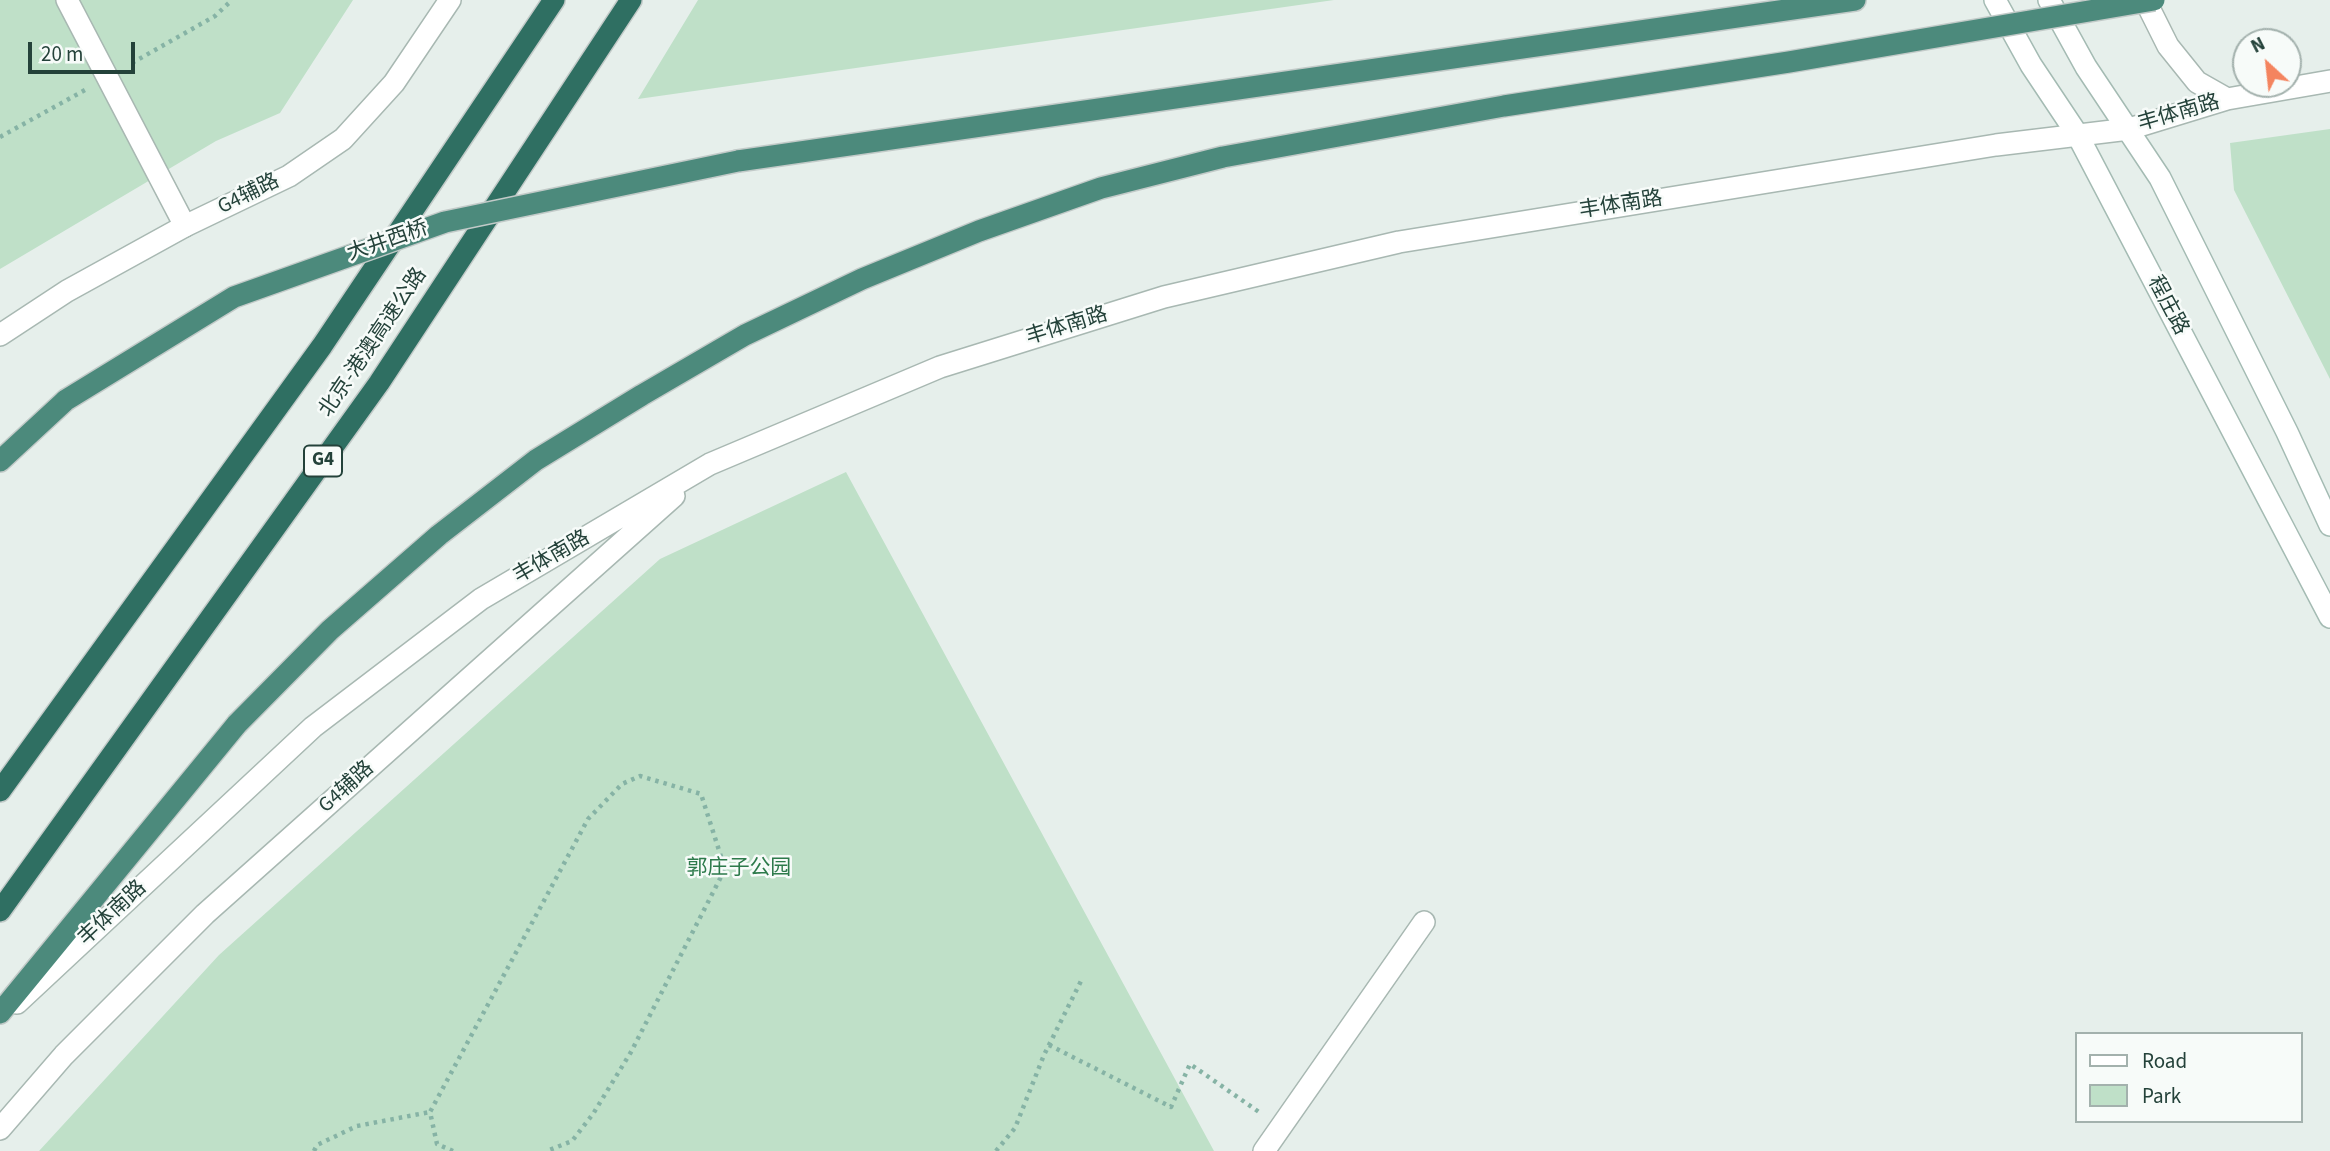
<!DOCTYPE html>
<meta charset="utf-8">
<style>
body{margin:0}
#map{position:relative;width:2330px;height:1151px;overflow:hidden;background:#e6efeb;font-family:"Source Sans 3",sans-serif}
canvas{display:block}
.legend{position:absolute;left:2075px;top:1032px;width:228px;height:91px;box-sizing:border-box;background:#f7fbf9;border:2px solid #a3b1ad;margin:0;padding:9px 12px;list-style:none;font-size:21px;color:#24423a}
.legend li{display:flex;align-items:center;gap:14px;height:35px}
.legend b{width:35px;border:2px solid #a3b1ad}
.north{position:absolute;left:2232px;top:28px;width:70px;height:70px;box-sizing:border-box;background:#f7fbf9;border:2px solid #a3b1ad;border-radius:50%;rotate:333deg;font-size:19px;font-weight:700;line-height:28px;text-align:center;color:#24423a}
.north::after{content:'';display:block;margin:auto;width:24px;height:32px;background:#f4845f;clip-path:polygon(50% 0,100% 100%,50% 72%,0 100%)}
.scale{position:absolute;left:28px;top:42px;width:107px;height:32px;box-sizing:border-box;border:4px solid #24423a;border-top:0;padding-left:9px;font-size:21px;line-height:24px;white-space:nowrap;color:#24423a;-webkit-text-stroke:5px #f7fbf9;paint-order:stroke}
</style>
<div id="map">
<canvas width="2330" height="1151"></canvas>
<ul class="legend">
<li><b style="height:9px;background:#fff"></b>Road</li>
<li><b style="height:19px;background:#bfe0c8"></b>Park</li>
</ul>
<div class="north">N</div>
<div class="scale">20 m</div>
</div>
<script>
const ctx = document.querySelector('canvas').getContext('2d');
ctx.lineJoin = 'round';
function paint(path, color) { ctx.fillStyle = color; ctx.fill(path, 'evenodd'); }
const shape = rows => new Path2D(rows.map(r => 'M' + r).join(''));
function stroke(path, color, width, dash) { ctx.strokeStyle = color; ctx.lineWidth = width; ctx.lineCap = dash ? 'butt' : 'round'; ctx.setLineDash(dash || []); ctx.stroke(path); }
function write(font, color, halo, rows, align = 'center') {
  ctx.font = font + ' "Source Sans 3","Noto Sans SC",sans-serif'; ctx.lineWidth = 5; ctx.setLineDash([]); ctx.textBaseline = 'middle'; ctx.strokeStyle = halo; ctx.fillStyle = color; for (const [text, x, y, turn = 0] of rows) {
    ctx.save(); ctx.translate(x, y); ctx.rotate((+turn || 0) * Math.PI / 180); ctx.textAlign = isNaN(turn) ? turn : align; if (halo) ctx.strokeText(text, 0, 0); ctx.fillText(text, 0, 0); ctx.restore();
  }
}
const green = shape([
 [0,0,353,0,280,113,216,141,0,269],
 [698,0,1334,0,638,99],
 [2330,129,2330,379,2234,190,2230,143],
 [846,472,1214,1151,39,1151,219,955,660,559]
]);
const path = shape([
 [132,63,215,16,232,0],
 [0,137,85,90],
 [1049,1045,1171,1107,1190,1064,1259,1112],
 [314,1151,317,1145,357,1126,430,1112],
 [453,1151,437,1144,430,1112,588,819,622,784,640,776,701,794,725,869,631,1052,593,1114,572,1141,547,1151],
 [996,1151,1015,1128,1044,1055,1083,977]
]);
const minor = shape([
 [67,0,185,226],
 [1264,1151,1424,922]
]);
const tertiary = shape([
 [2145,0,2168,46,2197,82,2227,99],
 [0,335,67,291,185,226,289,176,343,139,394,83,450,0],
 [17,1003,313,727,481,599,710,464,940,367,1164,297,1399,242,1996,145,2129,129,2227,99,2330,81],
 [0,1129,64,1055,205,914,674,496]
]);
const secondary = shape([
 [1995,0,2031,65,2077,134,2330,617],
 [2049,0,2086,67,2160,178,2287,432,2330,525]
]);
const trunk = shape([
 [738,161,1855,0],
 [0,461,66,400],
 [0,1013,237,724]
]);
const motorway = shape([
 [0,791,322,346,554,0],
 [0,911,379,383,631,0]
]);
const trunkBridge = shape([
 [66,400,234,297,445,222,738,161],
 [237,724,330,630,439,535,536,460,642,395,745,335,862,279,979,231,1101,188,1223,157,1504,106,1789,62,2154,0]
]);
const shields = [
 [323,461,38]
];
const shieldNames = [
 ["G4",323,461]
];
const streetNames = [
 ["丰体南路",2179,114,-16],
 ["G4辅路",249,195,-26],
 ["丰体南路",1621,206,-9],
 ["大井西桥",388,242,-19],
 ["程庄路",2167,306,62],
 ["丰体南路",1067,327,-17],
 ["北京-港澳高速公路",374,343,-56],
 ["丰体南路",552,558,-30],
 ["G4辅路",347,788,-42],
 ["丰体南路",113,914,-43]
];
const parkNames = [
 ["郭庄子公园",739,869]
];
paint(green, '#bfe0c8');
stroke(minor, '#a8b8b2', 24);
stroke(tertiary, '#a8b8b2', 24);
stroke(secondary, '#a4bbb3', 24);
stroke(trunk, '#c2cac8', 24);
stroke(motorway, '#c2cac8', 24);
stroke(path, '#86b3a5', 4.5, [3.5, 5]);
stroke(minor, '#fff', 21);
stroke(tertiary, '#fff', 21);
stroke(secondary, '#fff', 21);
stroke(trunk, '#4c8a7c', 21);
stroke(motorway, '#2f6f62', 21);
stroke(trunkBridge, '#c2cac8', 24, []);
stroke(trunkBridge, '#4c8a7c', 21);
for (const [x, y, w] of shields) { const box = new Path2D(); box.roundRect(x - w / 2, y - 15.5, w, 31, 5); ctx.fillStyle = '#f7fbf9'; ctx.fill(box); stroke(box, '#24423a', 2); }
write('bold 19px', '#24423a', null, shieldNames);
write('21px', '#24423a', '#f7fbf9', streetNames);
write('21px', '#2d7a4b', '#f7fbf9', parkNames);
</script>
